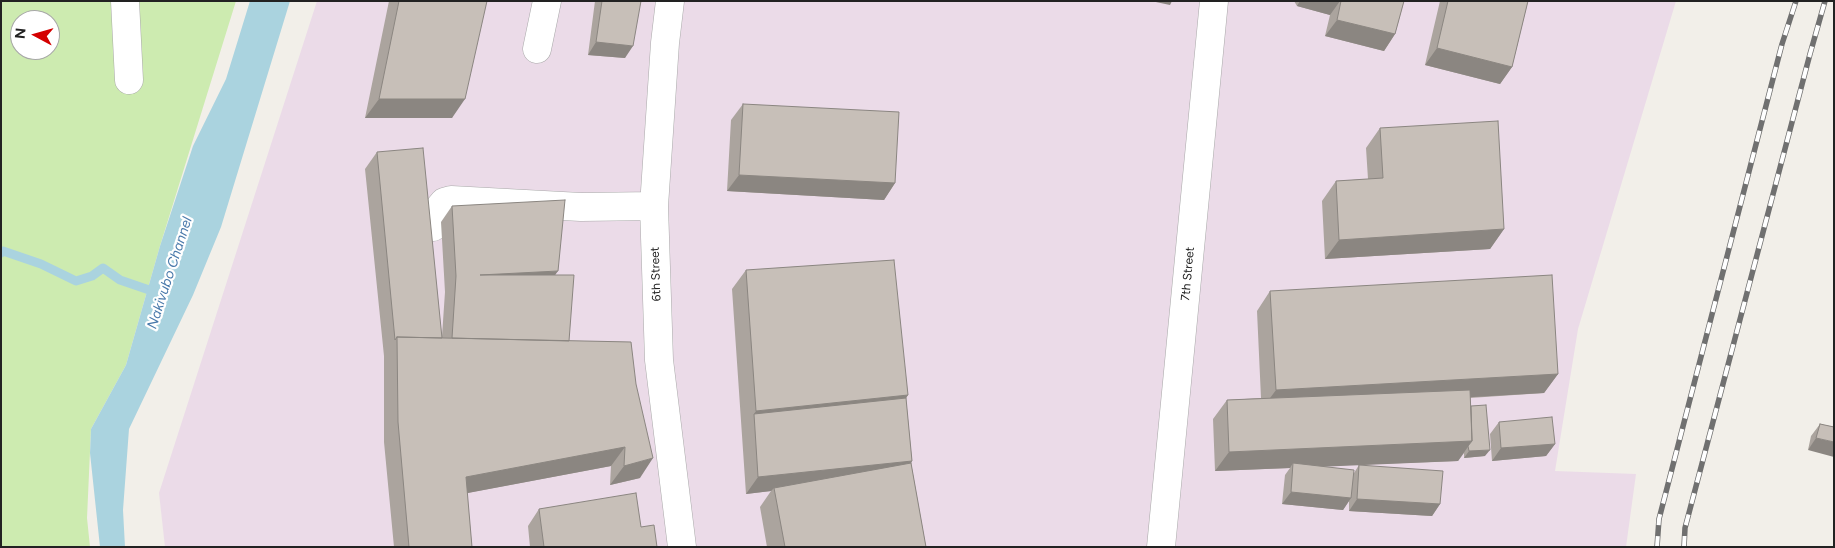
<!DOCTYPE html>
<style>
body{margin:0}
#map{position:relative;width:1835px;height:548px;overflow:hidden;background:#f2efe9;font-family:Figtree,sans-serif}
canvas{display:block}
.frame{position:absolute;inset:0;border:2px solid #222;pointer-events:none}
.north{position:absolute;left:10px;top:10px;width:50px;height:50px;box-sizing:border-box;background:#fff;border:1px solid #a7a7a7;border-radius:50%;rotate:276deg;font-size:14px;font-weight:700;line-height:20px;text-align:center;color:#222}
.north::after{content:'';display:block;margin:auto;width:18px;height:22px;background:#d40000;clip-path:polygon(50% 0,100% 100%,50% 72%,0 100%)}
</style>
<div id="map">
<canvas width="1835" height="548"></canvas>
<div class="frame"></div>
<div class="north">N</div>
</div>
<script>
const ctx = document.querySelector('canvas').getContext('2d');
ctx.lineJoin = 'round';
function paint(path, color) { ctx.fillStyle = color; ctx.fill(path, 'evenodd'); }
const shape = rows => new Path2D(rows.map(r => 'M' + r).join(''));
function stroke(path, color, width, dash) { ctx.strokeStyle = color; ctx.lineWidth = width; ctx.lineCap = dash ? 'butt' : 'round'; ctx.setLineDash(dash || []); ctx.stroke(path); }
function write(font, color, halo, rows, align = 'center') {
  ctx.font = font + ' Figtree,sans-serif'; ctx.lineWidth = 4.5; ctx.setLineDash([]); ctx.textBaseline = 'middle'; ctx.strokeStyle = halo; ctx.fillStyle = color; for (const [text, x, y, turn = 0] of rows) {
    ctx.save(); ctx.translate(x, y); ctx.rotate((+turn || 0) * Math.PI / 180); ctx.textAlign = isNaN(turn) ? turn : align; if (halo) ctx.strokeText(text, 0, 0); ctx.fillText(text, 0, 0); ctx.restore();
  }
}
const industrial = shape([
 [317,1,1676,1,1578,329,1555,471,1636,474,1626,547,165,547,159,493]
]);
const grass = shape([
 [1,1,236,1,160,246,126,365,91,429,87,518,90,547,1,547],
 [20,20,50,20,50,50,20,50]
]);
const water = shape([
 [250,1,290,1,221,227,193,295,129,429,123,510,125,547,100,547,90,453,91,429,126,365,160,246,193,146,226,79]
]);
const stream = shape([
 [1,253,3,251,41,264,76,281,92,276,103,268,120,280,158,293]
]);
const minor = shape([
 [125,1,129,80],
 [670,1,665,43,654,206,659,360,682,547],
 [537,49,547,1],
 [433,227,439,208,444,202,451,200,581,207,654,206],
 [1161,547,1214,1]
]);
const rail = shape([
 [1657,547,1659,519,1782,44,1796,1],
 [1684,547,1685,528,1810,54,1825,1]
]);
const wall = shape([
 [389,1,487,1,452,118,365,118],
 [595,1,641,1,625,58,588,55],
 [1294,1,1404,1,1395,34,1384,51,1325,36,1330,15,1297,6],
 [1440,1,1528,1,1512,67,1500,84,1425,65],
 [743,104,895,183,884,200,727,191,731,120],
 [1380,128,1504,229,1490,249,1325,259,1322,201,1336,181,1368,179,1366,148],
 [377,152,442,336,445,292,441,222,452,206,555,275,569,341,631,342,640,478,610,485,611,466,467,493,472,547,394,547,384,442,384,356,365,169],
 [746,270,908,395,906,398,912,461,911,463,926,547,767,547,760,507,771,491,746,494,732,289],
 [1270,291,1558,374,1544,393,1470,398,1471,406,1485,456,1464,458,1464,453,1458,461,1323,466,1354,473,1359,465,1440,504,1432,516,1349,511,1349,501,1343,510,1282,504,1285,475,1290,468,1215,471,1213,419,1227,400,1261,398,1257,311],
 [1499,422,1555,444,1546,456,1492,461,1490,434],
 [1820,424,1834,427,1808,450,1811,436],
 [539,509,641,527,657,547,530,547,528,526]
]);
const shadedWall = shape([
 [1151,1,1172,1,1170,5],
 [1300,1,1340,1,1330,15,1297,6],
 [1337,20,1395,34,1384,51,1325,36],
 [596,42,633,46,625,58,588,55],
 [1437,48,1512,67,1500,84,1425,65],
 [379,99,465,99,452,118,365,118],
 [739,175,895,183,884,200,727,191],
 [1504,229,1490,249,1325,259,1339,240],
 [558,271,546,288,480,275],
 [1558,374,1544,393,1262,409,1276,390],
 [908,395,894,415,754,414,756,411],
 [1816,438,1834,442,1834,457,1808,450],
 [1472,441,1458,461,1293,468,1293,463,1290,468,1215,471,1229,452],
 [1555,444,1546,456,1492,461,1501,448],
 [625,447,611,466,452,496,466,477],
 [1490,450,1485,456,1464,458,1469,451],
 [653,458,640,478,610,485,624,466],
 [912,461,900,478,774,488,771,491,746,494,758,477],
 [1291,492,1351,498,1343,510,1282,504],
 [1357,499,1440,504,1432,516,1349,511]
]);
const building = shape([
 [399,1,487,1,465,99,379,99,399,1],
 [602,1,641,1,633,46,596,42,602,1],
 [1341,1,1404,1,1395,34,1337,20,1341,1],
 [1448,1,1528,1,1512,67,1437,48,1448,1],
 [743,104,899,112,895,183,739,175,743,104],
 [1498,121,1504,229,1339,240,1336,181,1383,178,1380,128,1498,121],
 [423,148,442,338,397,337,395,340,377,152,423,148],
 [565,200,558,271,480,275,574,275,569,341,452,338,456,276,452,206,565,200],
 [894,260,908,395,756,411,746,270,894,260],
 [1552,275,1558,374,1276,390,1270,291,1552,275],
 [397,337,631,342,636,384,653,458,624,466,625,447,466,477,472,547,409,547,398,422,397,337],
 [1470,390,1472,441,1229,452,1227,400,1470,390],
 [906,398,912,461,758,477,754,414,906,398],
 [1486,405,1490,450,1469,451,1468,446,1472,441,1471,406,1486,405],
 [1552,417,1555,444,1501,448,1499,422,1552,417],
 [1820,424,1834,427,1834,442,1816,438,1820,424],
 [911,463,926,547,785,547,774,488,911,463],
 [1293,463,1354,470,1351,498,1291,492,1293,463],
 [1359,465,1443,471,1440,504,1357,499,1359,465],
 [636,493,641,527,654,525,657,547,544,547,539,509,636,493]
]);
const streetNames = [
 ["6th Street",656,274,-92],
 ["7th Street",1188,274,-85]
];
const waterNames = [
 ["Nakivubo Channel",170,273,-72]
];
paint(industrial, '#ebdbe8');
paint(grass, '#cdebb0');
paint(water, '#aad3df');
stroke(stream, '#aad3df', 9);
stroke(minor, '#a9a9a9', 29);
stroke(minor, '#fff', 28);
stroke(rail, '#707070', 5.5);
stroke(rail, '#fff', 4, [11]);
paint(wall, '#aba49e');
paint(shadedWall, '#8b8681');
paint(building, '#c7bfb8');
stroke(building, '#8b8681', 1);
write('12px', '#222', '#fff', streetNames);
write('italic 14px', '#4a7aab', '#fff', waterNames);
</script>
